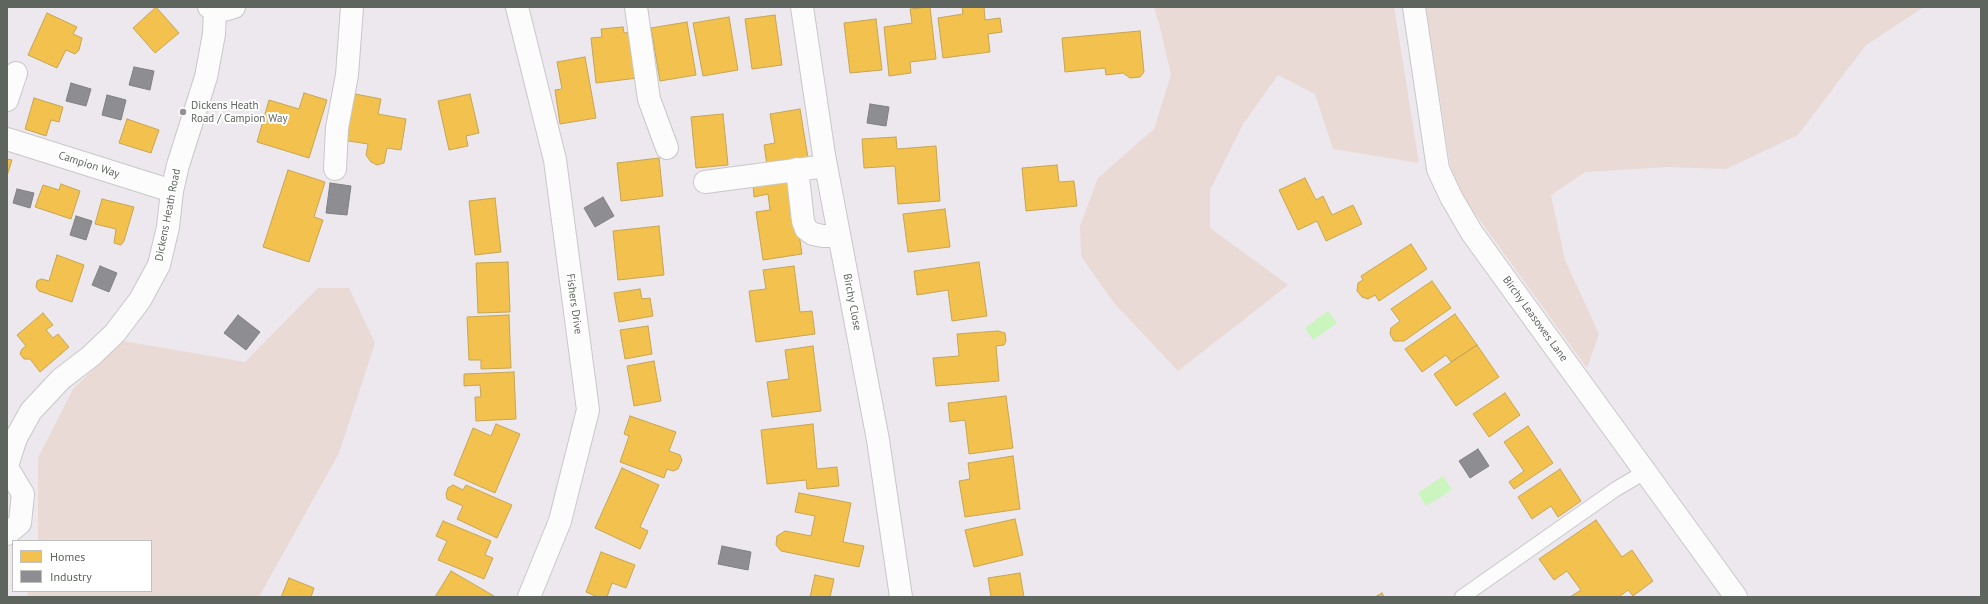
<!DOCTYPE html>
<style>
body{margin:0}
#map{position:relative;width:1988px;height:604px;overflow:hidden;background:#ede8ed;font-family:"PT Sans",sans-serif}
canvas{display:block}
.frame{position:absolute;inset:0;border:8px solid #5e655e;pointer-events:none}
.legend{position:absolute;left:12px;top:540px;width:140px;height:52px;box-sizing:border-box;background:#fff;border:1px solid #bfc1bf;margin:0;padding:5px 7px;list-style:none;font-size:12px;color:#5e655e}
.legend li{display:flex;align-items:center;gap:8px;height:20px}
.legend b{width:20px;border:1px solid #bfc1bf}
</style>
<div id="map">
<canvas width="1988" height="604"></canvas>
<div class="frame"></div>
<ul class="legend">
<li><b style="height:11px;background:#f2c14e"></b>Homes</li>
<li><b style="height:11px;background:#8d8d92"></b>Industry</li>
</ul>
</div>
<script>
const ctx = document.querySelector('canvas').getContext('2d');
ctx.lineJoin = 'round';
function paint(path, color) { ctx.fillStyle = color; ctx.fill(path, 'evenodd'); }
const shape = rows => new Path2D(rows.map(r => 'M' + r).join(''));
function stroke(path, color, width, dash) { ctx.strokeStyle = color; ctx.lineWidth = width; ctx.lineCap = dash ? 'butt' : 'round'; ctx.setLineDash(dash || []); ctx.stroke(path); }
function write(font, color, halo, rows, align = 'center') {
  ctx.font = font + ' "PT Sans",sans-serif'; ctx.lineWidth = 4; ctx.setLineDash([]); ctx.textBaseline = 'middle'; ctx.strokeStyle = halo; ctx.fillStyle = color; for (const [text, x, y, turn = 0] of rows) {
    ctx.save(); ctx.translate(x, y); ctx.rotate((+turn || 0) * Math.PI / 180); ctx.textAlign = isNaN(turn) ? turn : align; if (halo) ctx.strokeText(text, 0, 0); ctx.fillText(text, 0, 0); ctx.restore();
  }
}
const green = shape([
 [1154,7,1394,7,1419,163,1333,149,1315,94,1278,75,1243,124,1210,190,1210,228,1288,285,1178,371,1114,303,1081,256,1080,226,1098,178,1154,129,1171,75,1160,27],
 [1426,7,1924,7,1866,45,1798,135,1726,169,1668,167,1585,172,1551,195,1565,260,1599,334,1587,368,1453,183],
 [318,288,349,288,375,343,339,453,259,597,27,597,28,591,151,591,151,541,38,541,38,458,73,389,123,341,245,362]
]);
const water = shape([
 [1328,311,1337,323,1313,340,1305,328],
 [1443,476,1452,490,1426,506,1418,493]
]);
const homes = shape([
 [156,7,179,33,155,53,133,28,156,7],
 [930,7,936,59,910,62,911,73,889,76,884,27,912,23,910,9,930,7],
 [962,7,984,7,985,20,1000,18,1002,32,988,34,990,52,943,58,938,18,963,14,962,7],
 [47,13,77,27,73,34,82,38,79,50,75,54,66,50,57,68,28,55,47,13],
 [775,15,782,65,752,69,745,19,775,15],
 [729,17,738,70,703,76,693,23,729,17],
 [876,19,882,70,850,73,844,23,876,19],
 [687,22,696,75,660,81,651,28,687,22],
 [623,27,624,33,632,32,638,78,596,83,591,38,602,37,601,29,623,27],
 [1140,31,1144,72,1140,77,1130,78,1123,73,1106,75,1105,68,1065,72,1062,38,1140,31],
 [585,57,596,118,560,124,555,90,562,89,557,62,585,57],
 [304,93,327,100,309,158,257,142,269,100,299,109,304,93],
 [350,93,381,99,378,114,406,119,401,150,387,148,384,163,377,165,371,162,366,155,368,144,342,140,350,93],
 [470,94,479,133,466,136,468,146,449,150,438,101,470,94],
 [34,98,63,107,59,122,51,120,46,136,25,129,34,98],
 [800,109,808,158,767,165,764,145,775,143,770,114,800,109],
 [723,114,728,165,696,168,691,117,723,114],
 [127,119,159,130,151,153,119,143,127,119],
 [896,137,897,149,936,146,940,201,898,204,895,166,864,168,862,139,896,137],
 [659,158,663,196,621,201,617,163,659,158],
 [7,159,12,160,7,176,7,159],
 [1057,165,1059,182,1074,181,1077,206,1026,211,1022,168,1057,165],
 [288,170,325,182,314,217,323,220,309,262,263,247,288,170],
 [1305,178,1316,200,1323,196,1332,215,1353,205,1362,224,1326,241,1317,221,1298,230,1279,190,1305,178],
 [791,179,802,254,763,260,756,212,770,210,768,194,754,197,753,185,791,179],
 [61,184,80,191,71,219,35,207,43,185,59,190,61,184],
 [495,198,501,252,475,255,469,201,495,198],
 [102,199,134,207,124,241,121,245,114,243,116,229,95,224,102,199],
 [945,209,950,247,908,252,903,214,945,209],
 [659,226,664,275,618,280,613,231,659,226],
 [1411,244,1427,269,1379,301,1375,295,1368,299,1362,297,1357,291,1358,283,1363,280,1361,276,1411,244],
 [57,255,84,265,72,302,39,291,36,287,37,281,41,279,49,281,57,255],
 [508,262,510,312,478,313,476,263,508,262],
 [979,262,987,316,952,321,948,290,917,295,914,271,979,262],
 [794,266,800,312,812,311,815,334,756,342,749,291,766,289,763,270,794,266],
 [1432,281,1451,308,1404,341,1394,341,1390,334,1391,328,1400,321,1391,309,1432,281],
 [640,289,642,299,650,298,653,316,619,322,614,293,640,289],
 [43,313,53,325,46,330,53,338,58,334,69,347,40,372,30,359,24,359,20,354,22,349,26,346,17,335,43,313],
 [1455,314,1477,345,1451,362,1446,355,1422,372,1405,349,1455,314],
 [509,315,511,368,481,369,481,360,469,360,467,317,509,315],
 [648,326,652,354,625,359,620,330,648,326],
 [998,331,1005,333,1006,341,1004,345,996,346,999,381,936,386,933,358,959,356,957,334,998,331],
 [1477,345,1499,377,1456,406,1434,374,1477,345],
 [813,346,821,411,772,417,767,382,789,379,785,350,813,346],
 [654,361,661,401,634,406,627,366,654,361],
 [514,372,516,419,476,421,475,397,481,397,480,385,464,386,464,374,514,372],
 [1505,393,1520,415,1489,437,1473,414,1505,393],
 [1006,396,1013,448,969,454,965,420,950,422,948,403,1006,396],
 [630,416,676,432,669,451,680,455,682,460,678,469,673,471,667,469,664,478,620,462,629,436,624,434,630,416],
 [496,424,520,434,495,493,454,475,473,428,491,436,496,424],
 [813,424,817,469,837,467,839,486,807,489,806,480,767,484,761,430,813,424],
 [1528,426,1553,463,1514,489,1509,482,1524,471,1504,442,1528,426],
 [1013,456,1020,509,965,517,959,481,970,479,968,463,1013,456],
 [622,468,659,485,640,527,648,531,640,549,595,528,622,468],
 [1560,469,1581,501,1558,517,1551,506,1532,519,1518,497,1560,469],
 [453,485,463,490,466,485,512,505,497,538,457,519,463,506,447,499,446,494,448,488,453,485],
 [799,493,851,503,843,542,864,546,859,567,781,551,776,545,777,536,785,531,811,536,815,516,795,512,799,493],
 [1015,519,1023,555,974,567,965,530,1015,519],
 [1596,520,1622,557,1632,550,1653,581,1633,596,1628,590,1619,597,1570,597,1581,590,1567,571,1554,580,1539,559,1596,520],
 [443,521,491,541,485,555,493,558,484,579,438,560,447,541,436,536,443,521],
 [601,552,635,565,626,588,612,583,607,597,598,597,586,592,601,552],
 [451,571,494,596,494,597,435,597,451,571],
 [1020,573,1024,597,991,597,988,578,1020,573],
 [815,575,834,579,830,597,810,597,815,575],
 [289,578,314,588,311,597,281,597,289,578],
 [1382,593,1384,597,1375,597,1382,593]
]);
const industry = shape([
 [134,67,154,71,150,90,129,85,134,67],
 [71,83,91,89,86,106,66,101,71,83],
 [107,95,126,100,121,120,102,115,107,95],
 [870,104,889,107,886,126,867,123,870,104],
 [330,183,351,186,347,215,326,213,330,183],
 [17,189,34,193,30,208,13,203,17,189],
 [603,197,614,216,595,227,584,208,603,197],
 [76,216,92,221,86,240,70,235,76,216],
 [100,266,117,273,109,292,92,285,100,266],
 [238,315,260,332,246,350,224,333,238,315],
 [1478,449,1489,466,1470,478,1459,461,1478,449],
 [722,546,751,552,748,570,718,564,722,546]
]);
const service = shape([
 [1462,597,1616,489,1645,472]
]);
const minor = shape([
 [517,7,555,160,588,410,560,521,529,597],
 [636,7,649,99,667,148],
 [802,7,824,155,878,440,901,597],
 [7,100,16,73],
 [7,139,172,191],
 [335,169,337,128,347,75,352,7],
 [797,169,803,221,806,229,813,234,823,236,839,236],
 [705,182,826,166]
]);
const tertiary = shape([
 [209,7,224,10,234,7],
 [1414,7,1438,169,1451,197,1472,233,1736,597],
 [7,466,16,438,31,411,61,379,91,356,115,333,140,300,159,265,168,227,172,191,178,165,206,77,214,34,215,9],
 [7,467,23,494,20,523,7,534]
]);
const markers = [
 [183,112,4,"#909390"]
];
const poiNames = [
 ["Dickens Heath",191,106],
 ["Road / Campion Way",191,119]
];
const streetNames = [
 ["Campion Way",89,165,18],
 ["Dickens Heath Road",168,215,-79],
 ["Birchy Close",852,302,79],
 ["Fishers Drive",574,304,82],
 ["Birchy Leasowes Lane",1535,319,54]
];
paint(green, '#e9dad6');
paint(water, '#cbf5bf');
paint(homes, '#f2c14e');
stroke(homes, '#c6a553', 1);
paint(industry, '#8d8d92');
stroke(industry, '#7f8182', 1);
stroke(service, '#c7c8c7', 16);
stroke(minor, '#c7c8c7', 24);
stroke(tertiary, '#c7c8c7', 24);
stroke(service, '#fcfcfc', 14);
stroke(minor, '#fcfcfc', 22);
stroke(tertiary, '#fcfcfc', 22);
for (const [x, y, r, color] of markers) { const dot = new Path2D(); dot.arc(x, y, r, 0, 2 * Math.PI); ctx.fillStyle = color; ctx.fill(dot); stroke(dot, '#fff', 1.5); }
write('11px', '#5e655e', '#fff', poiNames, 'left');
write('11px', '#5e655e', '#fff', streetNames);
</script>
